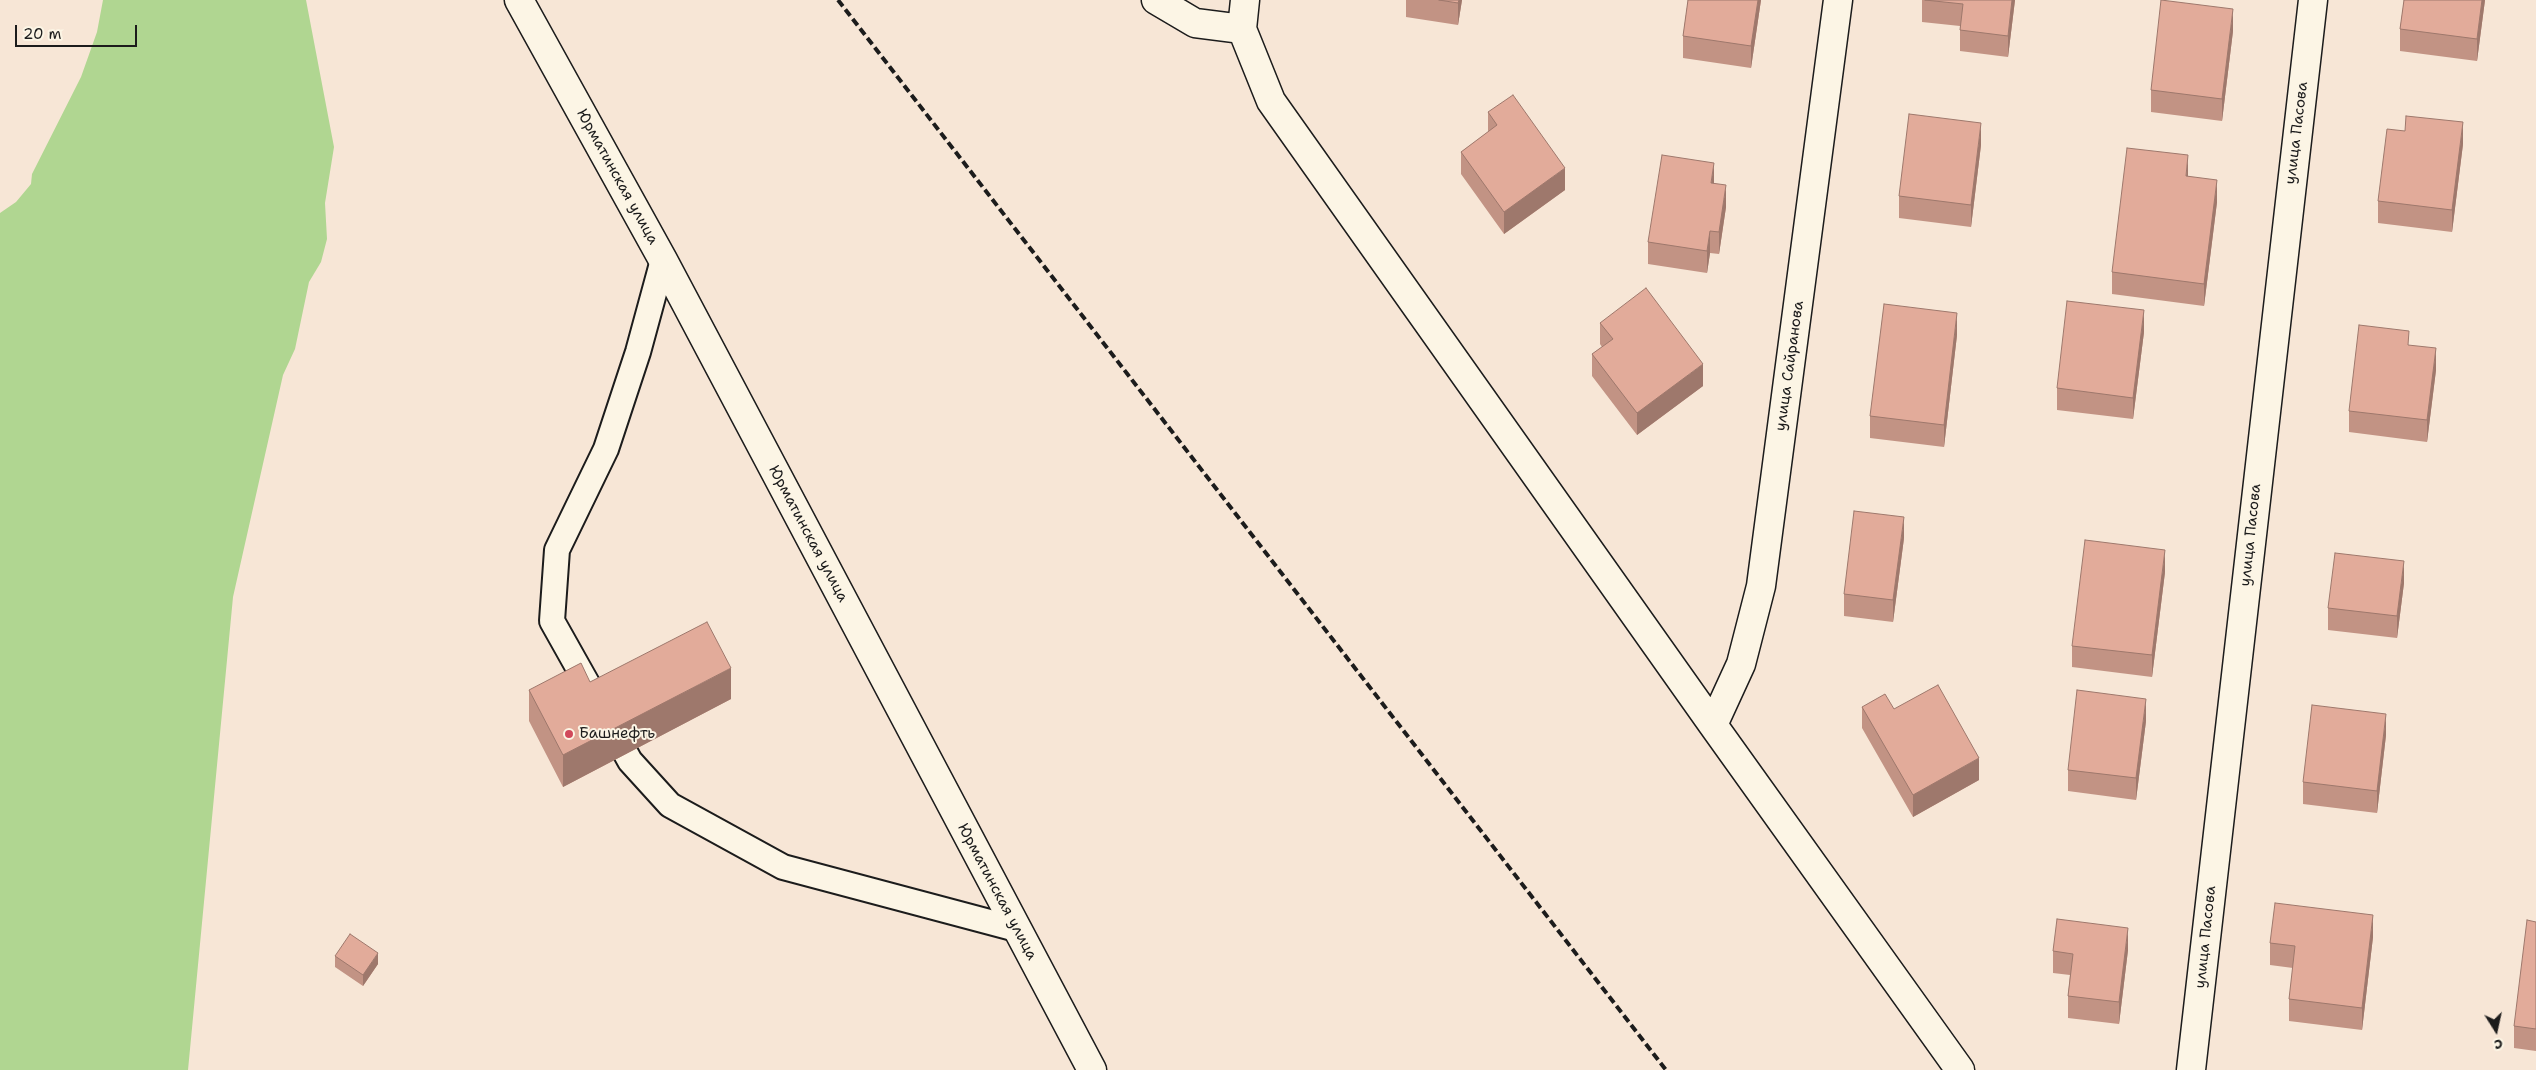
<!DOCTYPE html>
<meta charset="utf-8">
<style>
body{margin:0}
#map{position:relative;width:2536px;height:1070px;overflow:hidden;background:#f7e6d6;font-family:"Shantell Sans",sans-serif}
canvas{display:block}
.north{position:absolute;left:2471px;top:1005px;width:50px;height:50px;-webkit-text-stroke:4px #fcf5e5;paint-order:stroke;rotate:170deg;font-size:14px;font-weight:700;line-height:20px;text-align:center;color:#1c1c1c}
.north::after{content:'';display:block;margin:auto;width:18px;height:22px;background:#1c1c1c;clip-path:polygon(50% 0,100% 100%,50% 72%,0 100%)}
.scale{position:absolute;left:15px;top:25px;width:122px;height:22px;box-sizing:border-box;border:2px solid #1c1c1c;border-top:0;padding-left:6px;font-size:15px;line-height:18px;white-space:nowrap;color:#1c1c1c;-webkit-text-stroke:4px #fcf5e5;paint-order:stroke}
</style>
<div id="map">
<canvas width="2536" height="1070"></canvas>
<div class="north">С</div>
<div class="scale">20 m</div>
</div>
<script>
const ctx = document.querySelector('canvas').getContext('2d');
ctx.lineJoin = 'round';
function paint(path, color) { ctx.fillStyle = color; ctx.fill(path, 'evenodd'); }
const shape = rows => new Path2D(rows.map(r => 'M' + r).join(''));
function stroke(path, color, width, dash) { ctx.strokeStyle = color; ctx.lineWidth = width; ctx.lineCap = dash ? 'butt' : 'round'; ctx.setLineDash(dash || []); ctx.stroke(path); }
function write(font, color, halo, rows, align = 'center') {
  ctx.font = font + ' "Shantell Sans",sans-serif'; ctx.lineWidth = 4; ctx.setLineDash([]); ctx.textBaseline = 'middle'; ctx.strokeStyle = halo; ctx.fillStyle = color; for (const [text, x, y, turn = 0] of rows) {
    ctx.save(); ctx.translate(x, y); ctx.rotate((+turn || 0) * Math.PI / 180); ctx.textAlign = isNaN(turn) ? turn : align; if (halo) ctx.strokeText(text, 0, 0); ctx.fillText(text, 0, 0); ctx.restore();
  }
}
const green = shape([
 [103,0,306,0,334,147,325,203,327,239,321,262,309,282,295,349,283,375,233,597,188,1070,0,1070,0,213,16,202,31,184,32,174,81,77,97,32]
]);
const lane = shape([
 [593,694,552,621,557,550,606,449,638,352,663,260],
 [610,725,630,761,670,805,783,867,1016,929]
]);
const street = shape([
 [1156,0,1195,23,1242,29],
 [1245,0,1242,29,1271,101,1713,725,1960,1070],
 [1713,725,1741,664,1761,586,1838,0],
 [2191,1070,2313,0]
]);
const secondary = shape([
 [519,0,663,260,1092,1070]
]);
const rail = shape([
 [838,0,1666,1070]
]);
const wall = shape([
 [1406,0,1462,0,1458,25,1406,17],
 [1688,0,1761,0,1751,68,1683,58,1683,36],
 [1922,0,2015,0,2008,57,1960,51,1960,26,1922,22],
 [2404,0,2485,0,2477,61,2400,51,2400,29],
 [2233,31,2222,121,2151,112,2151,90],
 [1488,112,1565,190,1504,234,1461,174,1461,152,1488,132],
 [2463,144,2452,232,2378,223,2378,201],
 [1981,145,1971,227,1899,218,1899,196],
 [2188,176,2217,202,2204,306,2112,294,2112,272],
 [1714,184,1726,207,1719,254,1710,253,1707,273,1648,264,1648,242],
 [1600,323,1703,386,1637,435,1592,376,1592,354,1602,347,1600,344],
 [2144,332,2133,419,2057,410,2057,388],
 [1957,335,1944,447,1870,438,1870,416],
 [2409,345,2436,370,2427,442,2349,432,2349,411],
 [1904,538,1893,622,1844,616,1844,594],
 [2165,572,2152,677,2072,667,2072,646],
 [2404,583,2397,638,2328,630,2328,608],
 [590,682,731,699,563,787,529,721,529,690],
 [1862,707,1894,709,1979,780,1913,817,1862,728],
 [2146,721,2136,800,2068,791,2068,770],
 [2386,735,2377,813,2303,804,2303,782],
 [2536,922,2536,1051,2514,1048,2514,1026],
 [2373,937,2362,1030,2289,1021,2289,999,2293,968,2270,965,2270,943],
 [2128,950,2119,1024,2068,1018,2068,996,2070,975,2053,973,2053,951],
 [335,956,378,964,363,986,335,967]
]);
const shadedWall = shape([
 [1459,0,1462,0,1458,25,1458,3],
 [1758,0,1761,0,1751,68,1751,46],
 [2012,0,2015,0,2008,57,2008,36],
 [2482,0,2485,0,2477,61,2477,39],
 [2233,9,2233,31,2222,121,2222,99],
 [2463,122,2463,144,2452,232,2452,210],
 [1981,123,1981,145,1971,227,1971,205],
 [2188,155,2188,177,2186,176],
 [1714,163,1714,184,1711,183],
 [1565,168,1565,190,1504,234,1504,212],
 [2217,180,2217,202,2204,306,2204,284],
 [1726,185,1726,207,1719,254,1719,232],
 [1710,231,1710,253,1707,273,1707,251],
 [2144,310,2144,332,2133,419,2133,398],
 [1957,313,1957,335,1944,447,1944,425],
 [2436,348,2436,370,2427,442,2427,420],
 [1703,364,1703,386,1637,435,1637,413],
 [1904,517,1904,538,1893,622,1893,600],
 [2165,550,2165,572,2152,677,2152,655],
 [2404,561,2404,583,2397,638,2397,616],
 [731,668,731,699,563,787,563,755],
 [2146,699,2146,721,2136,800,2136,778],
 [2386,714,2386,735,2377,813,2377,791],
 [1979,758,1979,780,1913,817,1913,795],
 [2373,915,2373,937,2362,1030,2362,1008],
 [2128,928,2128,950,2119,1024,2119,1002],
 [378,953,378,964,363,986,363,975]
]);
const building = shape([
 [1439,0,1459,0,1458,3,1439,0],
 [1688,0,1758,0,1751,46,1683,36,1688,0],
 [1925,0,2012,0,2008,36,1960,30,1963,4,1925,0],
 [2161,0,2233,9,2222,99,2151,90,2161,0],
 [2404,0,2482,0,2477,39,2400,29,2404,0],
 [1513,95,1565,168,1504,212,1461,152,1497,125,1488,112,1513,95],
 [1909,114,1981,123,1971,205,1899,196,1909,114],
 [2406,116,2463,122,2452,210,2378,201,2387,129,2405,131,2406,116],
 [2127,148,2188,155,2186,176,2217,180,2204,284,2112,272,2127,148],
 [1662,155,1714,163,1711,183,1726,185,1719,232,1710,231,1707,251,1648,242,1662,155],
 [1646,288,1703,364,1637,413,1592,354,1613,339,1600,323,1646,288],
 [2067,301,2144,310,2133,398,2057,388,2067,301],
 [1884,304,1957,313,1944,425,1870,416,1884,304],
 [2359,325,2409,331,2408,345,2436,348,2427,420,2349,411,2359,325],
 [1854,511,1904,517,1893,600,1844,594,1854,511],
 [2085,540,2165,550,2152,655,2072,646,2085,540],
 [2335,553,2404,561,2397,616,2328,608,2335,553],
 [707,622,731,668,563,755,529,690,581,663,590,682,707,622],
 [1938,685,1979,758,1913,795,1862,707,1885,694,1894,709,1938,685],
 [2077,690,2146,699,2136,778,2068,770,2077,690],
 [2312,705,2386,714,2377,791,2303,782,2312,705],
 [2275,903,2373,915,2362,1008,2289,999,2295,946,2270,943,2275,903],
 [2057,919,2128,928,2119,1002,2068,996,2073,954,2053,951,2057,919],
 [2527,920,2536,922,2536,1029,2514,1026,2527,920],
 [350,934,378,953,363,975,335,956,350,934]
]);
const markers = [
 [569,734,5,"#d1495b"]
];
const streetNames = [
 ["улица Пасова",2297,133,-83],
 ["Юрматинская улица",617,177,61],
 ["улица Сайранова",1790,366,-82],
 ["Юрматинская улица",808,534,62],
 ["улица Пасова",2251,535,-84],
 ["Юрматинская улица",997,892,62],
 ["улица Пасова",2206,937,-84]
];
const poiNames = [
 ["Башнефть",579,734]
];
paint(green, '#b0d691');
stroke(lane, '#1c1c1c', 28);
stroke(street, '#1c1c1c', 31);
stroke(secondary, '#1c1c1c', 31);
stroke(lane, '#fcf5e5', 24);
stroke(street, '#fcf5e5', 28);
stroke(secondary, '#fcf5e5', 28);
stroke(rail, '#1c1c1c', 4, [8, 4]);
paint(wall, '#c29384');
paint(shadedWall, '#9e786c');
paint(building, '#e2ab9a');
stroke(building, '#9e786c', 1);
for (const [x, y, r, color] of markers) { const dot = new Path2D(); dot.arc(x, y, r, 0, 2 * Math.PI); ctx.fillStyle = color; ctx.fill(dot); stroke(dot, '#fcf5e5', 2); }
write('15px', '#1c1c1c', '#fcf5e5', streetNames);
write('15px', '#1c1c1c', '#fcf5e5', poiNames, 'left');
</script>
